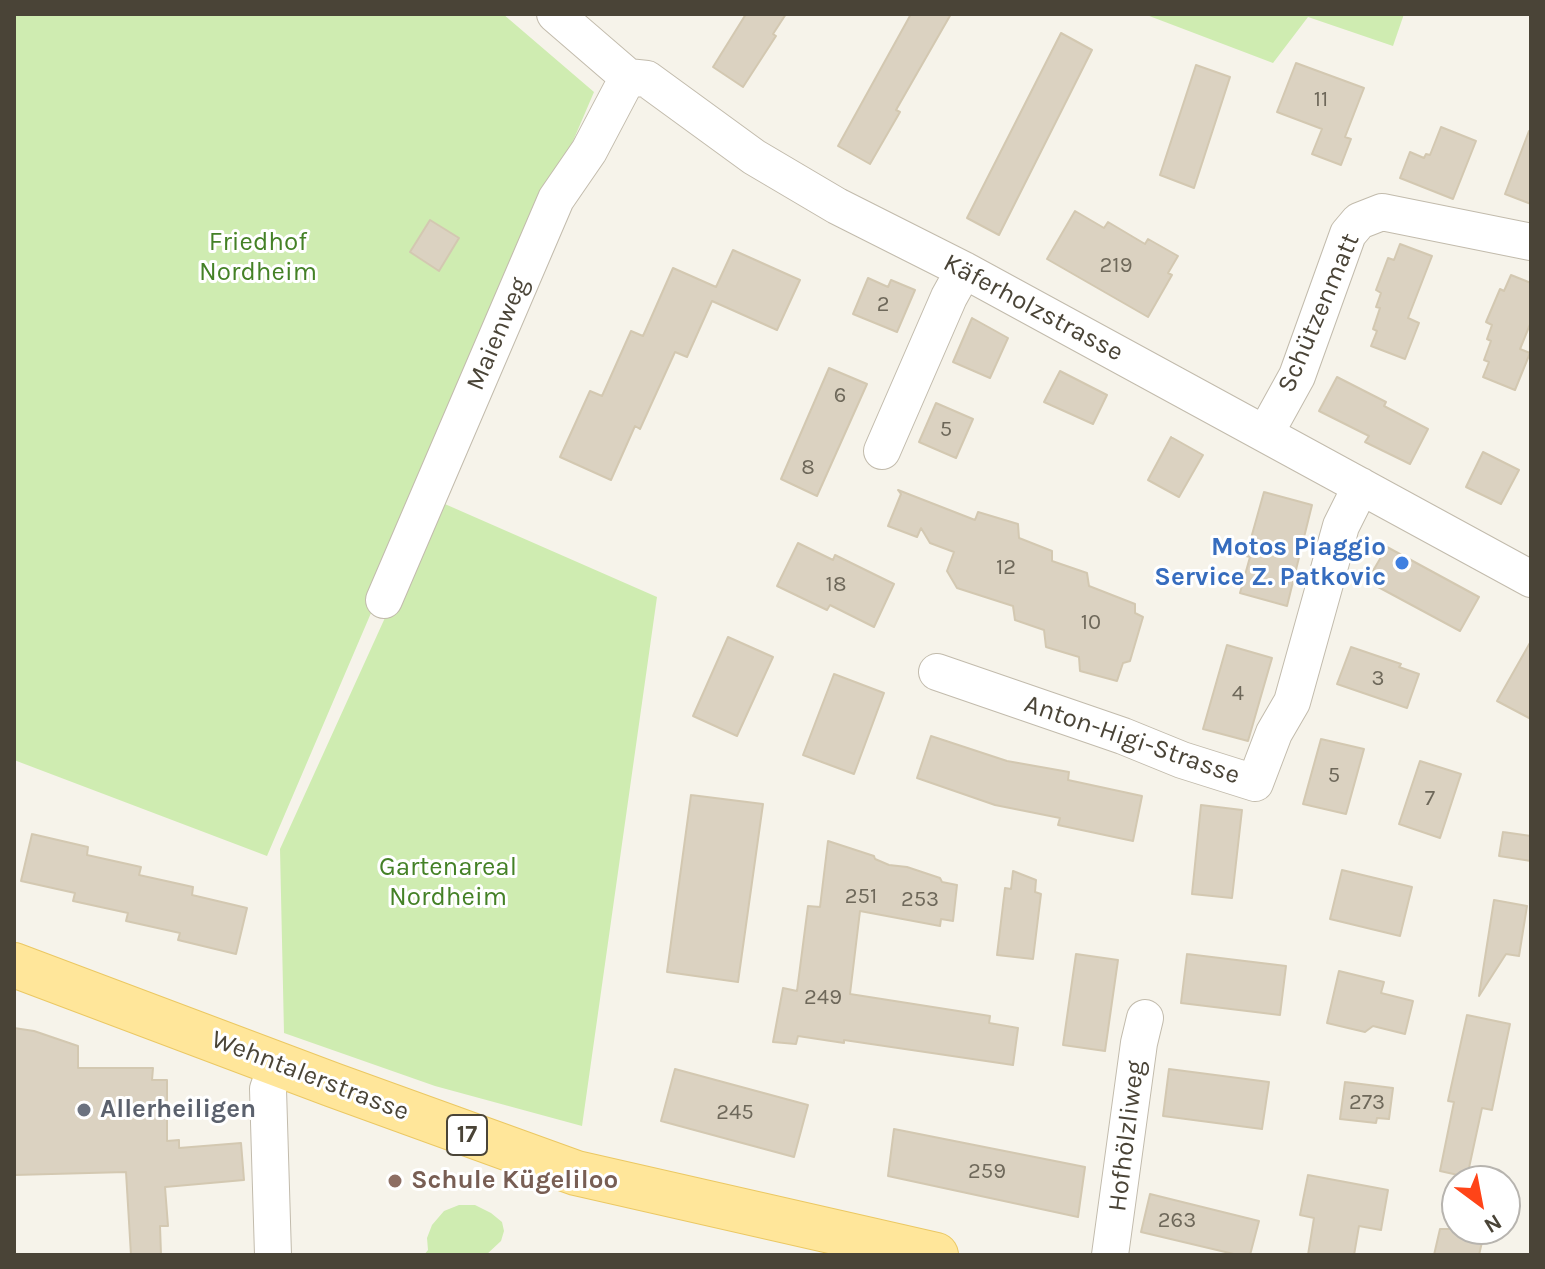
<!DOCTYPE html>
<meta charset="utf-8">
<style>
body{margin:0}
#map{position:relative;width:1545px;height:1269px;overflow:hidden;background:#f6f3ea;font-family:Karla,sans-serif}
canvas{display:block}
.frame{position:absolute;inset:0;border:16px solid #4a4437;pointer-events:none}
.north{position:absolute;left:1441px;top:1165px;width:80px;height:80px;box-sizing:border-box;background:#fff;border:2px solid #b7b4af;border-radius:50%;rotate:148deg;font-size:22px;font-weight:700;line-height:32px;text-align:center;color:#4a4437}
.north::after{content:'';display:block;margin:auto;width:28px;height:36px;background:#ff4418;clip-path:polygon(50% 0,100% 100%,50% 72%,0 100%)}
</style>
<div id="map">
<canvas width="1545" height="1269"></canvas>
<div class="frame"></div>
<div class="north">N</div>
</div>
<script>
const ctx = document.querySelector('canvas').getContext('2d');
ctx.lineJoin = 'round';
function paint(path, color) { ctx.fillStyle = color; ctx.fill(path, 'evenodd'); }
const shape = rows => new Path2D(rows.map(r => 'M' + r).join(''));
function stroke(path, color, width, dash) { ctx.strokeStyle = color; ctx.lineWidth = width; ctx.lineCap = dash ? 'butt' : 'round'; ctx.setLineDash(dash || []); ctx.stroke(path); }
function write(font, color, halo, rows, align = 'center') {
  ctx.font = font + ' Karla,sans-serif'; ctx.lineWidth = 6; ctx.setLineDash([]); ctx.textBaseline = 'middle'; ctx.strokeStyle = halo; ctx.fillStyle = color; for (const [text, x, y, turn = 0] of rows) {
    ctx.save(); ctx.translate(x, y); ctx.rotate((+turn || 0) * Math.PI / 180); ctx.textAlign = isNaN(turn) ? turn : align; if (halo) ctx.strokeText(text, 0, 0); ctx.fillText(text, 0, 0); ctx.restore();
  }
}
const green = shape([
 [14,14,503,14,594,92,267,856,14,760],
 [1144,14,1404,14,1393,46,1308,17,1273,63],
 [438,501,657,597,582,1126,435,1086,284,1033,280,849],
 [459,1205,475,1205,491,1213,502,1222,504,1231,501,1241,486,1255,424,1255,428,1250,427,1238,432,1225,444,1211]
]);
const building = shape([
 [746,14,786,14,773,34,776,36,743,87,713,67,746,14],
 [911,14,951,14,896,110,900,112,870,164,838,146,911,14],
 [1061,33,1092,50,999,235,967,218,1061,33],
 [1296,63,1364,88,1345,137,1351,139,1341,165,1312,154,1322,129,1277,112,1296,63],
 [1196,65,1230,77,1194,188,1160,175,1196,65],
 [1441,127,1476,141,1453,199,1400,178,1410,152,1424,158,1426,154,1430,155,1441,127],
 [1529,131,1531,132,1531,204,1505,194,1529,131],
 [1075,211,1104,228,1108,222,1145,244,1148,239,1178,256,1168,273,1172,275,1148,317,1047,259,1075,211],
 [430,220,459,238,439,271,410,252,430,220],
 [1400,244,1432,256,1408,318,1419,323,1405,359,1371,346,1377,331,1373,329,1380,308,1376,307,1381,293,1376,290,1388,258,1394,260,1400,244],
 [733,250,800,280,777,330,712,301,687,357,675,352,640,429,635,426,611,480,560,457,590,391,602,396,631,331,643,336,673,268,716,287,733,250],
 [1511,275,1531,283,1531,322,1520,349,1530,353,1515,390,1483,377,1489,362,1484,360,1491,341,1487,339,1492,325,1486,322,1500,289,1504,291,1511,275],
 [868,278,888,287,891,280,915,290,897,332,853,314,868,278],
 [972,318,1008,338,990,378,953,362,972,318],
 [829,368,867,384,817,496,781,479,829,368],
 [1060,371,1107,395,1093,424,1044,402,1060,371],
 [1337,377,1386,402,1384,406,1428,429,1410,464,1365,442,1369,436,1319,411,1337,377],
 [936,403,973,419,956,458,919,442,936,403],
 [1171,437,1203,455,1179,497,1148,480,1171,437],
 [1483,452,1519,470,1501,504,1466,487,1483,452],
 [898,490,975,520,978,512,1018,524,1019,538,1052,551,1052,561,1087,573,1089,586,1135,604,1135,613,1143,617,1130,661,1123,663,1117,681,1080,671,1079,657,1046,647,1044,630,1015,620,1013,606,957,588,947,571,954,552,930,543,921,528,917,537,888,526,901,494,898,490],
 [1264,492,1312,505,1287,606,1240,593,1250,557,1246,556,1264,492],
 [798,543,833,560,835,555,894,584,874,627,830,605,827,610,777,586,798,543],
 [1387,547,1479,597,1460,631,1367,581,1387,547],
 [728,637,773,657,737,736,693,716,728,637],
 [1531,641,1531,719,1497,701,1531,641],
 [1227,645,1272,658,1248,741,1203,729,1227,645],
 [1351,647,1401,664,1399,667,1419,674,1407,708,1337,684,1351,647],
 [834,674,884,693,854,774,803,755,834,674],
 [931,736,1007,761,1069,772,1068,780,1142,796,1133,841,1058,825,1060,818,995,805,917,778,931,736],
 [1321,739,1364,749,1346,814,1303,804,1321,739],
 [1420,761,1461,774,1440,838,1399,824,1420,761],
 [691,795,763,804,738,982,667,972,691,795],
 [1201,805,1242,810,1232,898,1192,894,1201,805],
 [1503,832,1531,836,1531,861,1499,856,1503,832],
 [32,834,88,847,87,855,141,867,139,875,193,887,192,895,247,908,236,954,178,940,180,933,126,921,128,913,73,901,75,893,21,881,32,834],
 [828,841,874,856,875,859,889,865,907,867,940,878,942,882,957,885,953,921,941,919,940,926,860,911,850,994,990,1016,989,1023,1018,1028,1013,1065,844,1040,844,1043,798,1036,796,1044,773,1042,783,988,797,991,808,906,820,907,828,841],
 [1342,870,1412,887,1400,936,1330,919,1342,870],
 [1013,871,1036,880,1035,892,1041,894,1033,959,997,955,1005,888,1011,889,1013,871],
 [1494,900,1527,906,1519,956,1506,954,1479,996,1494,900],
 [1076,954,1118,960,1105,1051,1063,1045,1076,954],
 [1187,954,1286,966,1280,1015,1181,1003,1187,954],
 [1339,971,1384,982,1381,993,1413,1001,1405,1034,1373,1026,1365,1032,1327,1023,1339,971],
 [1467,1015,1510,1024,1492,1110,1482,1108,1467,1177,1440,1171,1454,1102,1448,1101,1467,1015],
 [14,1028,34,1031,78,1046,78,1068,153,1068,152,1080,167,1080,167,1141,179,1140,179,1148,241,1143,244,1180,165,1187,168,1226,160,1226,161,1255,131,1255,126,1172,14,1175,14,1028],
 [675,1069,808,1105,794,1157,661,1121,675,1069],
 [1169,1069,1269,1082,1262,1129,1163,1116,1169,1069],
 [1345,1082,1393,1088,1389,1119,1377,1118,1376,1123,1340,1119,1345,1082],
 [894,1129,1085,1167,1078,1217,888,1176,894,1129],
 [1308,1175,1388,1190,1381,1230,1359,1226,1354,1255,1308,1255,1314,1218,1300,1215,1308,1175],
 [1150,1194,1259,1221,1250,1255,1238,1255,1141,1232,1150,1194],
 [1440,1229,1485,1229,1479,1255,1434,1255,1440,1229]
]);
const minor = shape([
 [555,14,628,77,647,79,754,157,837,206,964,270,1531,579],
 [1265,434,1297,376,1348,234,1359,221,1382,212,1531,242],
 [882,451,949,297,964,270],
 [384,600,556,199,589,151,628,77],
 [937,672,1123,736,1182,760,1255,783,1274,733,1292,702,1341,526,1361,486],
 [273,1255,268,1089,277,1064],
 [1110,1255,1139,1043,1145,1018]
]);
const major = shape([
 [14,965,333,1085,576,1173,936,1255]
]);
const markers = [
 [1402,563,8,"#3f7fe0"],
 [84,1110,8,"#6b7280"],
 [395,1181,8,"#8d6e63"]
];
const numberNames = [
 ["11",1321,100],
 ["219",1116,266],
 ["2",883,305],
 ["6",840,396],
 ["5",946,430],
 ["8",808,468],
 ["12",1006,568],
 ["18",836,585],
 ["10",1091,623],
 ["3",1378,679],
 ["4",1238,694],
 ["5",1334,776],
 ["7",1430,799],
 ["251",861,897],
 ["253",920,900],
 ["249",823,998],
 ["273",1367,1103],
 ["245",735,1113],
 ["259",987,1172],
 ["263",1177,1221]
];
const shields = [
 [467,1135,40]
];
const shieldNames = [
 ["17",467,1135]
];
const parkNames = [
 ["Friedhof",258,243],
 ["Nordheim",258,273],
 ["Gartenareal",448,868],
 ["Nordheim",448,898]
];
const streetNames = [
 ["Käferholzstrasse",1033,308,28],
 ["Schützenmatt",1319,313,-67],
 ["Maienweg",498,334,-67],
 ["Anton-Higi-Strasse",1132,740,19],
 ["Wehntalerstrasse",310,1076,21],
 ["Hofhölzliweg",1127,1136,-83]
];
const shopNames = [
 ["Motos Piaggio",1386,548],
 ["Service Z. Patkovic",1386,578]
];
const worshipNames = [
 ["Allerheiligen",100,1110]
];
const educationNames = [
 ["Schule Kügeliloo",411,1181]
];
paint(green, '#cfecb1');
paint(building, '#dbd2c1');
stroke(building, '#d3c8b1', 2);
stroke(minor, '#c2bbac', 38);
stroke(major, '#ebc863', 46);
stroke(minor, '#fff', 36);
stroke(major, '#ffe69a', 44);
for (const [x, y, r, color] of markers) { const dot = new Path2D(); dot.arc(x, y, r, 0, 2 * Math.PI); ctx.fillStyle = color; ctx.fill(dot); stroke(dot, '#fff', 3); }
write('22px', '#6e685a', null, numberNames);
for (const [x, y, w] of shields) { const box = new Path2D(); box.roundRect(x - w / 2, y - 20, w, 40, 6); ctx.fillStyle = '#fff'; ctx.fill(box); stroke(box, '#4a4437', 2); }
write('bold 24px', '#4a4437', null, shieldNames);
write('26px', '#448126', '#fff', parkNames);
write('26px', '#4a4437', '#fff', streetNames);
write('bold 26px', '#366cbe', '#fff', shopNames, 'right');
write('bold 26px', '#5b616d', '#fff', worshipNames, 'left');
write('bold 26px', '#785e54', '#fff', educationNames, 'left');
</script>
